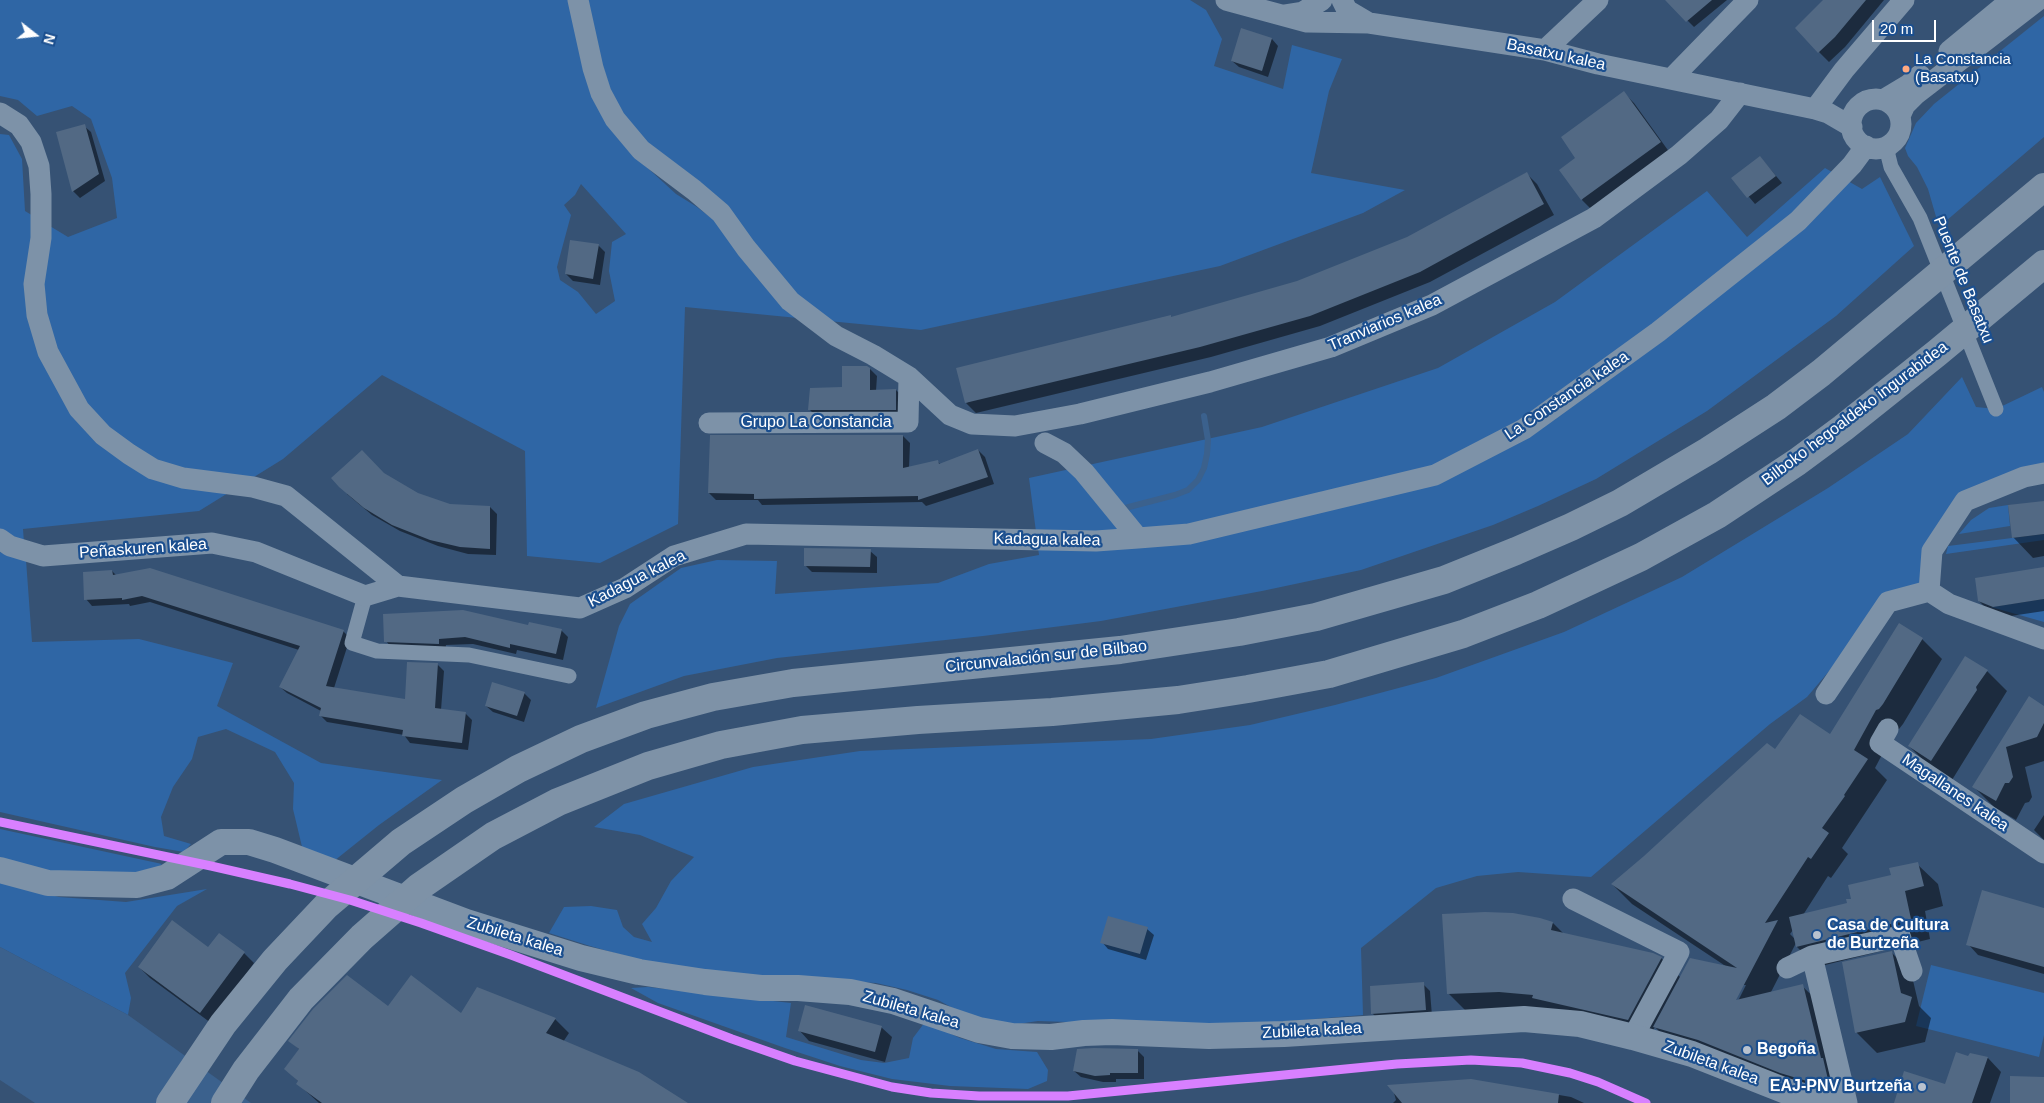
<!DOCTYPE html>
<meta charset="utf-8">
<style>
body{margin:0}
#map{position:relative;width:2044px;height:1103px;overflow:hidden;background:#365274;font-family:Helvetica,sans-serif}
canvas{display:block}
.north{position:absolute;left:10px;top:10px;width:50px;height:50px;-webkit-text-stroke:4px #1b4f8f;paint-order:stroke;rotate:106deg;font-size:14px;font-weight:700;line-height:20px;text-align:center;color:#fff}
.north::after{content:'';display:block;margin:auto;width:18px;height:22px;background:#fff;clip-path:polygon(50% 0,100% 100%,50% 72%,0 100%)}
.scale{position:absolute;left:1872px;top:20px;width:64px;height:22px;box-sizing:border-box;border:2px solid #fff;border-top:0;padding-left:6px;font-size:15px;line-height:18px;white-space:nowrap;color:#fff;-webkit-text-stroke:4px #1b4f8f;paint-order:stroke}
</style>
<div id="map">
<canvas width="2044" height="1103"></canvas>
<div class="north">N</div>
<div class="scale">20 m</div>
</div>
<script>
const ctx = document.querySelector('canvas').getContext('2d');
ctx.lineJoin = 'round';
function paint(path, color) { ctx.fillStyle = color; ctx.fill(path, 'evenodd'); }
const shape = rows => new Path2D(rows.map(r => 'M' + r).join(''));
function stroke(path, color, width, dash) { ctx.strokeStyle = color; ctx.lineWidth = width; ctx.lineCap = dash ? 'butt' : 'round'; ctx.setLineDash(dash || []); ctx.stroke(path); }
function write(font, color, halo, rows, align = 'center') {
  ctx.font = font + ' Helvetica,sans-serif'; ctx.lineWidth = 4.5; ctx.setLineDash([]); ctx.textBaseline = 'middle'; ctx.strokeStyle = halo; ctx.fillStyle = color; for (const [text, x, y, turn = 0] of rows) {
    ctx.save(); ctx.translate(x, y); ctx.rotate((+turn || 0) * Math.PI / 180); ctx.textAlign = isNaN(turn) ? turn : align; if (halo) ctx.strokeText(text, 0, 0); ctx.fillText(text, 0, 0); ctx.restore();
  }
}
const green = shape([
 [0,0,570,0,627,149,676,194,697,207,714,220,618,116,583,0,1190,0,1206,10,1222,39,1214,66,1283,89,1292,45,1342,59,1329,91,1311,173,1405,190,1363,213,1220,266,921,330,685,307,678,524,600,563,527,556,525,451,382,375,283,459,199,511,23,529,24,543,0,531,0,134,9,135,22,159,25,211,68,237,117,218,112,178,91,119,72,106,37,116,18,100,0,96],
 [581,184,626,234,612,242,609,271,615,301,596,314,578,292,560,280,557,267,571,215,564,205,575,195],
 [2044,16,2044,137,1939,227,1928,189,1917,167,1908,156,1905,148,1916,123,1934,104],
 [1825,168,1862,189,1880,177,1914,246,1836,316,1707,411,1596,479,1538,506,1493,525,1361,570,1262,591,1101,621,983,636,777,658,684,676,596,708,619,626,630,604,681,568,717,560,777,561,775,594,938,583,989,564,1039,555,1029,478,1262,427,1438,368,1555,302,1707,191,1747,237],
 [1962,377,1976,407,1996,409,2042,387,2044,392,2044,473,1965,501,1932,551,1929,591,1888,602,1807,697,1770,724,1591,877,1518,872,1477,876,1436,888,1361,948,1363,1015,1218,1027,1038,1021,1011,1025,973,1019,938,1000,907,990,876,983,706,973,653,964,590,946,549,933,564,907,591,906,617,910,623,927,634,937,652,942,642,924,656,908,671,881,694,857,640,835,594,827,624,804,753,767,860,751,1151,739,1250,725,1335,705,1436,678,1564,632,1682,577,1828,488,1908,434],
 [2008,505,2010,526,1959,534,1971,520,1989,508],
 [2044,534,2044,540,1946,554,1948,546],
 [0,552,26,560,32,642,139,639,233,663,217,706,321,763,442,780,379,825,334,861,303,851,293,809,294,783,275,752,226,729,198,737,192,759,173,787,161,817,164,836,191,844,184,852,155,847,0,812],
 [2044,599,2044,622,1991,607],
 [0,829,162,864,148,874,51,875,0,861],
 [0,882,59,897,126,902,207,889,177,906,125,973,131,998,128,1015,0,947],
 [1931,965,2044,993,2044,1035,2039,1057,1916,1026],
 [648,987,791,1003,786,1037,861,1060,884,1063,909,1058,913,1038,925,1022,960,1038,996,1049,1037,1052,1048,1070,1047,1081,1028,1089,950,1086,892,1079,840,1066,785,1048,658,1003,631,988]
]);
const water = shape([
 [0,947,128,1015,251,1103,35,1103,0,1080]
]);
const shadow = shape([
 [1667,0,1727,0,1694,27],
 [1825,0,1884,0,1845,47,1829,62,1819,52],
 [1272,39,1278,46,1268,77,1239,67,1232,61],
 [1624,93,1634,103,1670,153,1592,210,1582,200],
 [84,126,91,132,105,181,80,198,73,191],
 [1760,157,1782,183,1755,204,1733,178],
 [1526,173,1537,184,1554,215,1430,282,1320,326,1211,357,976,413,966,403,1172,318,1297,282,1408,238],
 [598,245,605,252,600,285,573,281,566,274],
 [870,369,877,376,876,391,896,390,903,397,902,416,816,416,810,410],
 [903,436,910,443,909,468,938,462,941,465,978,450,985,457,994,484,926,506,922,502,762,505,758,500,716,500,709,493],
 [384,474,418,494,450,505,490,507,497,514,496,555,468,554,438,546,400,531,372,515,347,494],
 [2044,502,2044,556,2033,558,2013,537],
 [870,551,877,557,877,573,812,572,805,565],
 [2044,569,2044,611,2004,617,1990,612,1979,601],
 [112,571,117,576,343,631,350,638,334,688,406,700,437,664,444,671,441,710,465,713,472,720,468,750,410,743,404,735,327,722,321,716,321,711,287,693,280,687,299,650,150,602,130,606,129,604,92,606,86,599],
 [529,627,561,630,568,637,563,660,517,650,516,654,473,644,446,645,445,651,392,648,386,641],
 [1922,639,1942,659,1903,724,1899,729,1895,730,1875,768,1887,780,1842,848,1848,854,1831,878,1828,876,1803,915,1849,904,1852,900,1892,876,1917,864,1938,884,1943,906,1925,911,1930,939,1817,967,1797,947,1796,943,1770,994,1802,986,1823,1006,1848,1103,1674,1047,1655,1027,1648,1039,1469,1014,1449,994,1553,923,1564,934,1661,958,1681,978,1727,967,1632,904,1612,884,1776,750,1830,736],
 [1793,930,1795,939,1790,934],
 [1743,985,1746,985,1735,1007,1732,1005],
 [1965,657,1987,671,2007,691,1952,780,1929,766,1909,746],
 [524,693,531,700,524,722,493,712,486,706],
 [2030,698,2044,707,2044,761,2025,767,2032,797,2029,802,2025,803,2016,820,1994,807,1974,787],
 [2044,815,2044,840,2034,830],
 [2044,909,2044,974,1978,955,1968,944],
 [1147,929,1154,935,1146,960,1108,949,1102,942],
 [209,948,244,953,254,963,211,1023,150,978,139,967],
 [1891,952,1911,972,1919,1006,1931,1018,1925,1042,1877,1053,1857,1033,1843,963],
 [1423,984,1430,991,1432,1016,1379,1020,1372,1013],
 [478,989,555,1019,569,1033,563,1042,686,1103,319,1103,298,1084,299,1082,286,1069,300,1050,290,1041,388,1008,462,1014],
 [881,1027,892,1037,885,1062,809,1041,799,1030],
 [1137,1050,1144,1057,1144,1079,1116,1079,1116,1082,1103,1082,1081,1077,1074,1071],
 [1970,1055,1988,1058,2001,1072,1990,1103,1895,1103,1946,1086],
 [1471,1080,1571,1097,1584,1103,1393,1103,1396,1100,1392,1086]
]);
const stream = shape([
 [1125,508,1175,495,1188,490,1198,480,1204,468,1207,454,1208,440,1204,416]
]);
const building = shape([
 [1665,0,1712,0,1686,22],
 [1823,0,1866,0,1835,37,1818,53,1795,28],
 [1241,28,1272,38,1262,71,1231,61],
 [1624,91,1661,142,1581,200,1559,170,1575,158,1561,137],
 [85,124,99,174,72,192,56,132],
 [1760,156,1776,176,1747,198,1731,178],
 [1527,172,1544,204,1420,272,1310,316,1200,347,965,403,956,368,1171,315,1171,317,1297,281,1407,237],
 [570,240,599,244,593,279,565,274],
 [842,366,867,366,870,368,870,390,896,389,896,410,808,410,810,388,842,387],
 [710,435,903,435,903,468,938,460,939,464,978,449,988,477,918,500,918,496,754,499,754,494,708,493],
 [362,450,384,473,418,493,450,504,490,506,490,549,460,547,430,540,392,525,364,508,339,487,331,478],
 [2044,501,2044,534,2012,538,2008,505],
 [804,548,871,549,870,567,804,566],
 [2044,567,2044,599,1993,607,1978,601,1975,578],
 [150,568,344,630,326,686,405,699,407,662,438,663,435,708,466,712,462,743,402,736,403,730,319,716,321,708,279,687,300,646,142,596,122,600,122,598,84,600,83,572,112,570,113,575],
 [463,610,528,625,529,622,562,629,556,654,510,644,510,648,465,637,439,639,439,644,384,642,383,614],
 [1899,623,1923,638,1883,704,1879,709,1876,710,1854,750,1868,759,1844,795,1845,796,1822,828,1829,833,1811,859,1808,857,1765,923,1778,920,1736,1000,1803,984,1821,1058,1823,1058,1830,1088,1780,1073,1698,1040,1653,1027,1690,958,1737,968,1611,884,1644,856,1767,743,1775,749,1800,714,1830,734],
 [1965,656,1988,670,1976,687,1977,690,1973,696,1931,761,1908,746],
 [492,682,525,692,517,716,485,706],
 [2029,696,2044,706,2044,723,2037,737,2006,747,2013,777,2009,783,2005,783,1996,801,1972,787],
 [1918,862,1924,886,1905,891,1911,919,1796,947,1789,917,1847,903,1846,899,1851,899,1848,885,1891,875,1889,868],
 [1982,890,2044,908,2044,967,1966,945],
 [1485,912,1513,913,1540,918,1553,922,1551,930,1653,953,1662,957,1628,1020,1532,998,1533,995,1499,992,1447,994,1442,914],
 [1108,916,1148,927,1140,954,1100,943],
 [172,920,208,947,219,933,245,952,200,1013,138,967],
 [1892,951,1901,993,1912,997,1905,1022,1855,1033,1842,962],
 [347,975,388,1006,411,975,461,1013,477,987,556,1018,546,1033,639,1072,688,1103,322,1103,296,1084,298,1081,284,1069,299,1049,288,1041,313,1009],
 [1424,982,1426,1010,1371,1014,1370,986],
 [805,1005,882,1026,875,1052,798,1031],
 [1094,1048,1138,1049,1138,1073,1110,1073,1110,1075,1095,1076,1073,1071,1077,1049],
 [1956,1052,1968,1056,1970,1053,1988,1057,1972,1103,1894,1103,1904,1071,1945,1084],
 [2010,1076,2044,1077,2044,1103,2010,1103],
 [1471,1079,1559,1094,1558,1103,1402,1103,1387,1085]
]);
const pedestrian = shape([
 [1886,147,1891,167,1920,218,1996,409],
 [365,596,352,643,377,651,469,655,569,676]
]);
const minor = shape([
 [578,0,593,68,601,93,615,119,641,150,694,190,721,213,746,248,790,301,836,336,873,355,909,377,950,415,972,424,1015,426,1080,414,1210,382,1331,347,1432,305,1594,218,1679,155,1719,120,1740,93],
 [1226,0,1307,22,1369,23,1545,50,1598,64,1815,109,1828,113,1852,127],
 [1342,0,1347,10,1369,23],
 [1284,15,1303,12,1322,0],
 [1545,50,1598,0],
 [1949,51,2011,0],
 [1671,79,1748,0],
 '1851 124a25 25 0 1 1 50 0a25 25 0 1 1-50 0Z',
 [1883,100,1908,85,1920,75],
 [1815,109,1844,70,1904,0],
 [0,113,19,125,31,142,39,166,41,194,41,238,34,284,37,315,48,352,79,409,103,435,129,454,153,469,183,478,253,487,286,496,398,586,580,608,625,588,674,556,746,534,1096,541,1138,538,1189,534,1435,475,1524,429,1658,332,1798,221,1852,165,1866,146],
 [1900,116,1905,105,1915,95,2038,0],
 [709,423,908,422,909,377],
 [1045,443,1064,453,1084,472,1138,538],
 [0,539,10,546,43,556,212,543,256,552,365,596,398,586],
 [1929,591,1932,551,1965,501,2024,477,2044,473],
 [1929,591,1949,604,2044,639],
 [1826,694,1888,602,1929,591],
 [1888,729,1880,743,2044,853],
 [1573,899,1679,952,1633,1037],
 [1787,968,1812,956],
 [1847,1103,1812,956,1900,936,1912,971]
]);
const tertiary = shape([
 [0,870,48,883,137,885,167,877,221,842,249,842,275,850,466,922,581,958,639,972,705,982,761,988,798,988,850,992,893,1001,979,1030,1012,1036,1051,1037,1084,1033,1112,1032,1209,1036,1284,1034,1524,1019,1580,1024,1633,1037,1692,1054,1786,1091,1827,1103]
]);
const motorway = shape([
 [170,1103,223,1024,275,960,327,905,401,842,464,800,518,769,581,739,646,715,713,697,793,683,1120,650,1239,632,1316,617,1444,580,1516,551,1571,527,1620,503,1708,451,1776,407,1821,373,2044,187],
 [225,1103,246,1070,301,999,362,937,419,887,493,836,558,802,648,766,721,745,802,730,918,720,1052,712,1178,700,1248,689,1329,674,1463,634,1538,605,1594,579,1641,557,1717,515,1797,462,1843,428,1937,353,2044,264]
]);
const rail1 = shape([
 [0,822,211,866,290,884,350,900,421,923,511,955,732,1039,795,1061,892,1087,931,1093,979,1096,1068,1096,1397,1064,1471,1060,1522,1063,1570,1073,1598,1082,1646,1103]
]);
const markers = [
 [1906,69,4.5,"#ffa980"],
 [1817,935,5,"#b9c2ce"],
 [1747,1050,5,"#b9c2ce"],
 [1922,1087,5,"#b9c2ce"]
];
const busNames = [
 ["La Constancia",1915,60],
 ["(Basatxu)",1915,78]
];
const streetNames = [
 ["Basatxu kalea",1556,55,12],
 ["Puente de Basatxu",1963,280,68],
 ["Tranviarios kalea",1385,323,-23],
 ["La Constancia kalea",1567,396,-34],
 ["Bilboko hegoaldeko ingurabidea",1855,414,-37],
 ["Grupo La Constancia",816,423],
 ["Kadagua kalea",1047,540,1],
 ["Peñaskuren kalea",143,549,-4],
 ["Kadagua kalea",637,579,-27],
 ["Circunvalación sur de Bilbao",1046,657,-6],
 ["Magallanes kalea",1955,793,34],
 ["Zubileta kalea",515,937,17],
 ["Zubileta kalea",911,1010,16],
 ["Zubileta kalea",1312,1031,-3],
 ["Zubileta kalea",1711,1063,20]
];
const poiNames = [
 ["Casa de Cultura",1827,926],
 ["de Burtzeña",1827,944],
 ["Begoña",1757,1050],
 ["EAJ-PNV Burtzeña",1912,1087,"right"]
];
paint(green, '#2f66a5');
paint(water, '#3b618d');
paint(shadow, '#0007');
stroke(stream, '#3b618d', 6);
paint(building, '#526984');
stroke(pedestrian, '#7d92a8', 15);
stroke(minor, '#7d92a8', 21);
stroke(tertiary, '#7d92a8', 26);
stroke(motorway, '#7e92a7', 28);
stroke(rail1, '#d880ff', 9);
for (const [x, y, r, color] of markers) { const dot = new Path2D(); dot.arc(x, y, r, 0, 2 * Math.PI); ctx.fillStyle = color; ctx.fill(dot); stroke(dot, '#1b4f8f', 2); }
write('15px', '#fff', '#1b4f8f', busNames, 'left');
write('16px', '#fff', '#1b4f8f', streetNames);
write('bold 16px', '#fff', '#1b4f8f', poiNames, 'left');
</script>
